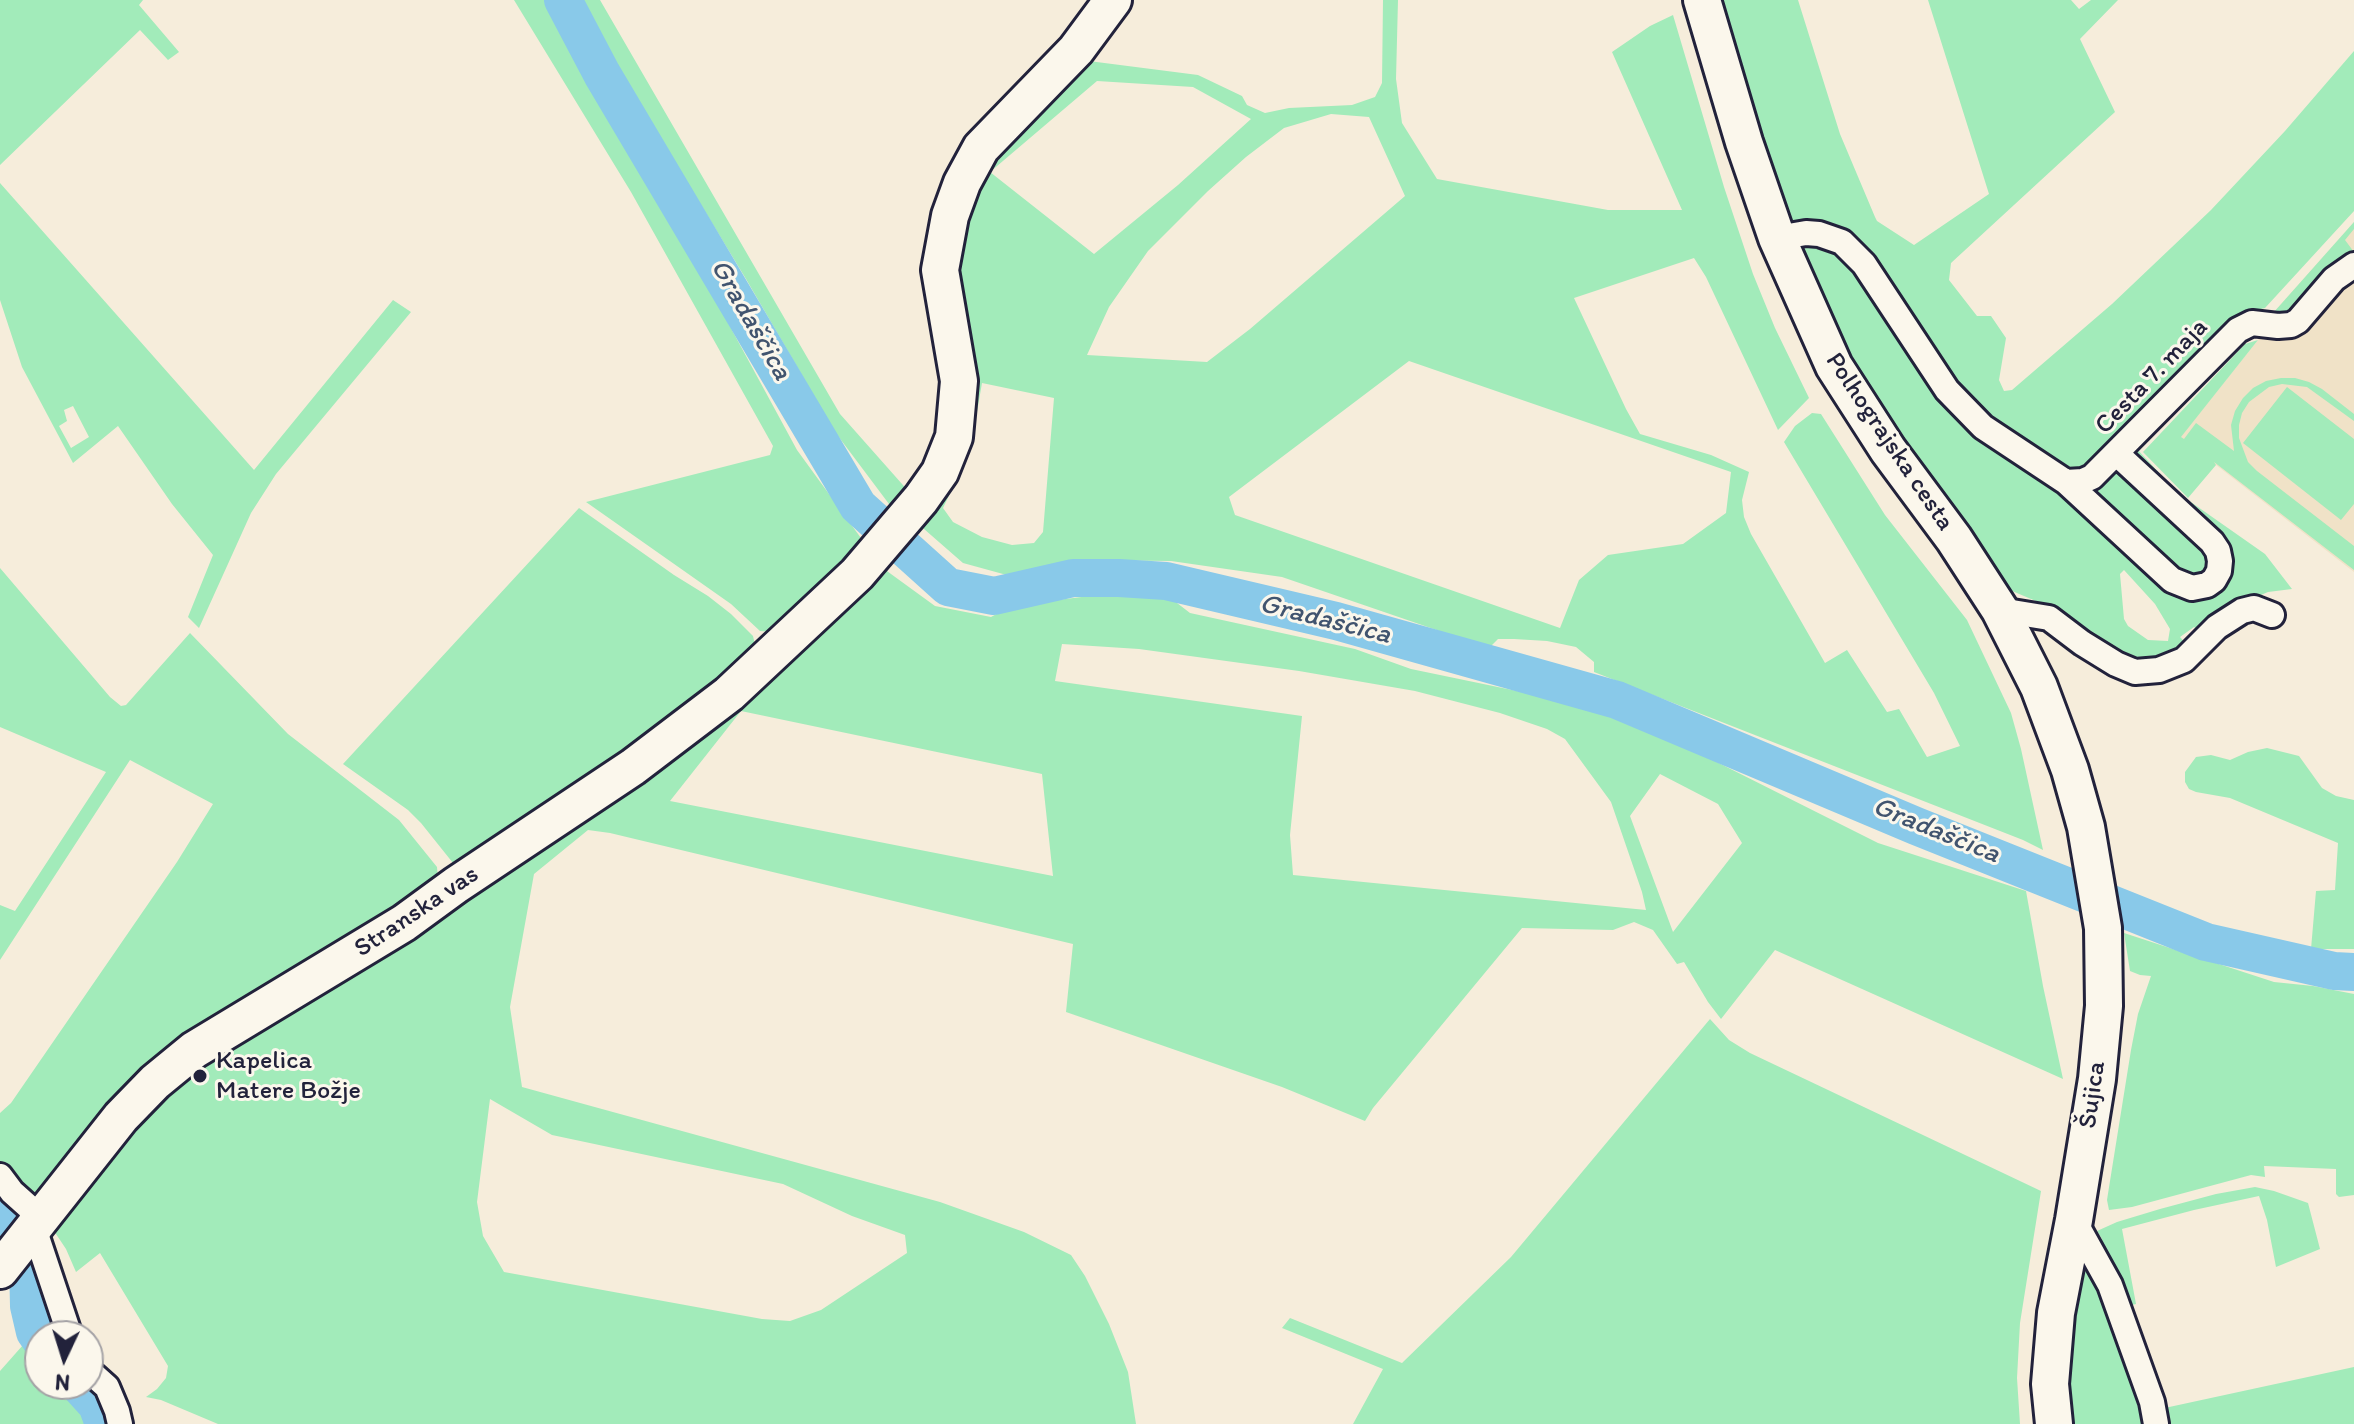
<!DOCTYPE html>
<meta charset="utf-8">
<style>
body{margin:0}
#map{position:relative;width:2354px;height:1424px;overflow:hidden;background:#f6eddb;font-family:Itim,sans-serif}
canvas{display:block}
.north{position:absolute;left:24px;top:1320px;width:80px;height:80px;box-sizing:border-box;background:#fbf7ec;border:2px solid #a4a2a5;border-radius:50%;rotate:184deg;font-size:22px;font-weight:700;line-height:32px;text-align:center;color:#22223b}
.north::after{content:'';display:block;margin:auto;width:28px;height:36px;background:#22223b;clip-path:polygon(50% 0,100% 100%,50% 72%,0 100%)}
</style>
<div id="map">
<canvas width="2354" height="1424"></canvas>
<div class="north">N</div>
</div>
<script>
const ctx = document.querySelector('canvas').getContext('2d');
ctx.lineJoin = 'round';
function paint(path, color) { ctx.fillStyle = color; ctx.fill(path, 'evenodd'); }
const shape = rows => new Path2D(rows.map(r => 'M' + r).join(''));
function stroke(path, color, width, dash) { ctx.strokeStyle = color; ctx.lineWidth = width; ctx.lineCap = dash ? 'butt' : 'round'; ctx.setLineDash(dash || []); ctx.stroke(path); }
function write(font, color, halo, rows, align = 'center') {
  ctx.font = font + ' Itim,sans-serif'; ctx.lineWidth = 6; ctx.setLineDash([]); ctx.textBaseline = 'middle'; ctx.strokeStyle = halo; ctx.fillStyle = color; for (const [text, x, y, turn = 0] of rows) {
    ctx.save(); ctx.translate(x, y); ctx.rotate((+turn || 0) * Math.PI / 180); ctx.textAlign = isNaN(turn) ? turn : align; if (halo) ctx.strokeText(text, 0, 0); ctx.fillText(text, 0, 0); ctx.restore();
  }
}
const built = shape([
 [2354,222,2354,572,2180,437,2258,340,2274,312]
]);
const green = shape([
 [0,0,143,0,139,5,179,52,168,60,140,30,0,165],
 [514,0,546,0,587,79,714,297,797,450,866,545,773,632,760,631,731,604,586,502,770,455,773,446,631,192],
 [583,0,600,0,840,414,910,493,895,512,835,432,746,279,619,70],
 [1383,0,1398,0,1396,79,1402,123,1437,179,1608,210,1682,210,1612,52,1650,26,1673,15,1724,187,1753,274,1775,328,1809,398,1778,430,1706,277,1694,258,1574,298,1626,409,1640,434,1711,455,1749,472,1742,500,1744,517,1751,534,1825,663,1847,650,1887,712,1899,709,1927,757,1960,746,1934,693,1784,442,1795,426,1812,413,1821,414,1885,515,1967,620,2011,713,2021,749,2043,850,2023,840,1594,672,1594,662,1576,647,1547,641,1514,639,1498,639,1489,648,1282,577,1171,561,1084,560,1014,577,963,563,916,522,930,503,956,304,960,219,999,147,1081,60,1198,75,1242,96,1247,105,1265,113,1289,108,1352,105,1375,97,1382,83],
 [1097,81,1193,87,1251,119,1178,185,1094,254,990,172],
 [1331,114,1369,117,1405,196,1250,329,1207,362,1087,355,1109,307,1148,251,1208,191,1246,157,1284,128],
 [1409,361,1731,472,1726,513,1683,544,1608,555,1579,580,1560,628,1235,515,1229,497],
 [982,383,1054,398,1043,532,1034,543,1012,545,982,537,953,522,943,508,970,452],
 [1718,0,1798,0,1840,134,1875,217,1877,221,1914,245,1989,194,1928,0,2071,0,2079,9,2091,0,2118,0,2080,39,2115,112,1951,263,1949,280,1977,316,1991,316,2006,338,1999,380,2004,391,2012,390,2112,304,2211,210,2285,131,2354,51,2354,211,2265,308,2240,314,2121,432,2178,493,2265,554,2292,589,2268,592,2240,604,2201,632,2194,627,2180,637,2187,645,2163,664,2136,663,2123,657,2050,607,2005,588,1898,436,1830,321,1795,244],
 [2124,570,2155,604,2170,629,2168,641,2148,640,2128,626,2124,619,2120,574],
 [0,183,254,470,393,300,411,312,276,474,251,513,199,628,188,617,213,555,172,504,118,426,73,463,22,367,0,300],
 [73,406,89,437,71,448,59,426,67,421,64,410],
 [2354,222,2354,229,2345,240,2354,252,2330,265,2315,280,2296,309,2288,313,2274,312],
 [2258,340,2181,437,2184,439,2196,423,2234,451,2231,425,2235,411,2243,398,2253,388,2266,381,2281,378,2295,378,2309,382,2322,389,2354,414,2354,421,2307,387,2282,384,2269,387,2249,402,2242,413,2239,425,2239,438,2248,462,2257,471,2354,546,2354,570,2214,462,2216,465,2188,498,2143,452,2245,344],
 [2287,387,2354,439,2354,504,2341,520,2243,443],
 [579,508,674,575,708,596,731,614,753,636,755,645,719,686,466,865,453,863,421,823,408,810,343,764],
 [880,566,935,606,991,617,1004,610,1049,601,1114,593,1168,596,1190,613,1355,649,1411,669,1546,697,1641,724,1878,843,2026,891,2043,986,2063,1079,1775,950,1721,1019,1708,1002,1684,962,1677,964,1653,930,1634,922,1613,930,1522,928,1373,1108,1365,1121,1282,1087,1066,1012,1073,944,610,833,588,830,534,874,510,1007,522,1087,940,1202,1024,1232,1071,1255,1085,1276,1109,1324,1128,1372,1136,1424,218,1424,161,1400,146,1397,157,1389,166,1378,168,1366,100,1253,76,1272,66,1249,50,1225,95,1166,186,1070,197,1085,209,1078,200,1061],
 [1062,644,1139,649,1299,671,1415,691,1500,713,1547,729,1565,739,1611,802,1642,892,1646,910,1293,875,1290,835,1302,716,1055,681],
 [741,711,1042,774,1053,876,670,801],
 [1660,774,1718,804,1742,843,1673,932,1630,816],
 [490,1099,552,1135,783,1184,852,1216,905,1235,907,1253,821,1310,790,1321,762,1319,504,1272,483,1236,477,1202],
 [0,568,110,697,121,706,126,705,190,633,288,734,399,820,437,867,438,879,309,969,37,1199,0,1166,0,1113,11,1103,177,862,213,804,130,760,0,960,0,905,15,911,106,772,0,727],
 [2267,748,2299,756,2322,788,2336,796,2354,800,2354,949,2311,949,2316,891,2335,890,2338,843,2230,798,2196,792,2189,789,2185,782,2185,772,2196,757,2211,755,2230,760,2248,752],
 [2124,933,2274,982,2313,986,2354,994,2354,1195,2339,1197,2336,1194,2336,1169,2264,1166,2265,1177,2251,1175,2132,1207,2109,1210,2107,1200,2110,1181,2131,1050,2138,1014,2151,976,2140,975,2130,971],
 [1710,1019,1729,1040,1750,1053,2041,1191,2020,1323,2017,1378,2020,1424,1353,1424,1383,1369,1282,1328,1290,1318,1402,1363,1511,1257],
 [2255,1187,2274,1191,2308,1203,2320,1249,2276,1267,2267,1220,2259,1196,2194,1210,2122,1229,2136,1304,2128,1306,2103,1252,2102,1239,2097,1231,2117,1222,2160,1209,2216,1194],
 [31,1253,64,1336,40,1336,40,1384,88,1384,88,1376,115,1424,0,1424,0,1371,23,1345,21,1325,24,1284,21,1264],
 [2081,1260,2093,1267,2140,1398,2144,1424,2069,1424,2068,1382,2070,1340],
 [2354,1367,2354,1424,2162,1424,2160,1409]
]);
const river = shape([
 [563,0,602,74,858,506,948,587,994,596,1073,578,1119,578,1166,581,1336,621,1617,700,1916,826,2206,942,2334,971,2354,972],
 [0,1207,11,1224,28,1262,29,1306,35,1332,40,1339],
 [78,1384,97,1405,104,1424]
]);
const street = shape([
 [1777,238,1806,233,1819,234,1842,242,1864,264,1947,390,1983,427,2066,482,2172,580,2192,588,2207,585,2214,580,2219,571,2220,561,2218,551,2212,542,2117,454],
 [2066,482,2083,481,2092,477,2238,330,2252,323,2278,326,2291,325,2298,321,2334,279,2354,265],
 [2000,610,2049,618,2082,643,2116,664,2135,672,2159,670,2184,660,2217,627,2242,611,2254,608,2272,615],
 [0,1176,12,1192,31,1209,34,1228,70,1336],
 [2074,1220,2110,1285,2152,1402,2156,1424],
 [88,1370,107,1387,117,1411,120,1424]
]);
const secondary = shape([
 [1702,0,1744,142,1777,238,1834,366,1888,450,1954,539,2000,610,2039,687,2070,770,2086,827,2103,928,2104,1006,2097,1079,2074,1220,2056,1313,2050,1384,2054,1424],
 [0,1270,121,1117,155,1082,194,1050,404,923,456,885,633,767,729,694,857,574,921,499,940,472,954,437,959,381,940,270,950,216,962,183,981,148,1076,50,1113,0]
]);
const markers = [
 [200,1076,8,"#22223b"]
];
const streetNames = [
 ["Cesta 7. maja",2152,377,-46],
 ["Polhograjska cesta",1889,442,56],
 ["Stranska vas",417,912,-34],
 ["Šujica",2093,1095,-82]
];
const poiNames = [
 ["Kapelica",216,1061],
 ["Matere Božje",216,1091]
];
const waterNames = [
 ["Gradaščica",750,320,60],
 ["Gradaščica",1325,620,14],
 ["Gradaščica",1936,831,22]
];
paint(built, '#f0e2c7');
paint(green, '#a2ebba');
stroke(river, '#89c9e9', 38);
stroke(street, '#22223b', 30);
stroke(secondary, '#22223b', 42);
stroke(street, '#fbf7ec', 24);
stroke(secondary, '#fbf7ec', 36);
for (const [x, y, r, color] of markers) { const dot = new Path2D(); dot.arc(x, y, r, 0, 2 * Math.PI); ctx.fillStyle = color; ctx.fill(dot); stroke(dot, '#fbf7ec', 3); }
write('26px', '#22223b', '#fbf7ec', streetNames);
write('26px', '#22223b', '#fbf7ec', poiNames, 'left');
write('italic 28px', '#41546f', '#fbf7ec', waterNames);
</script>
